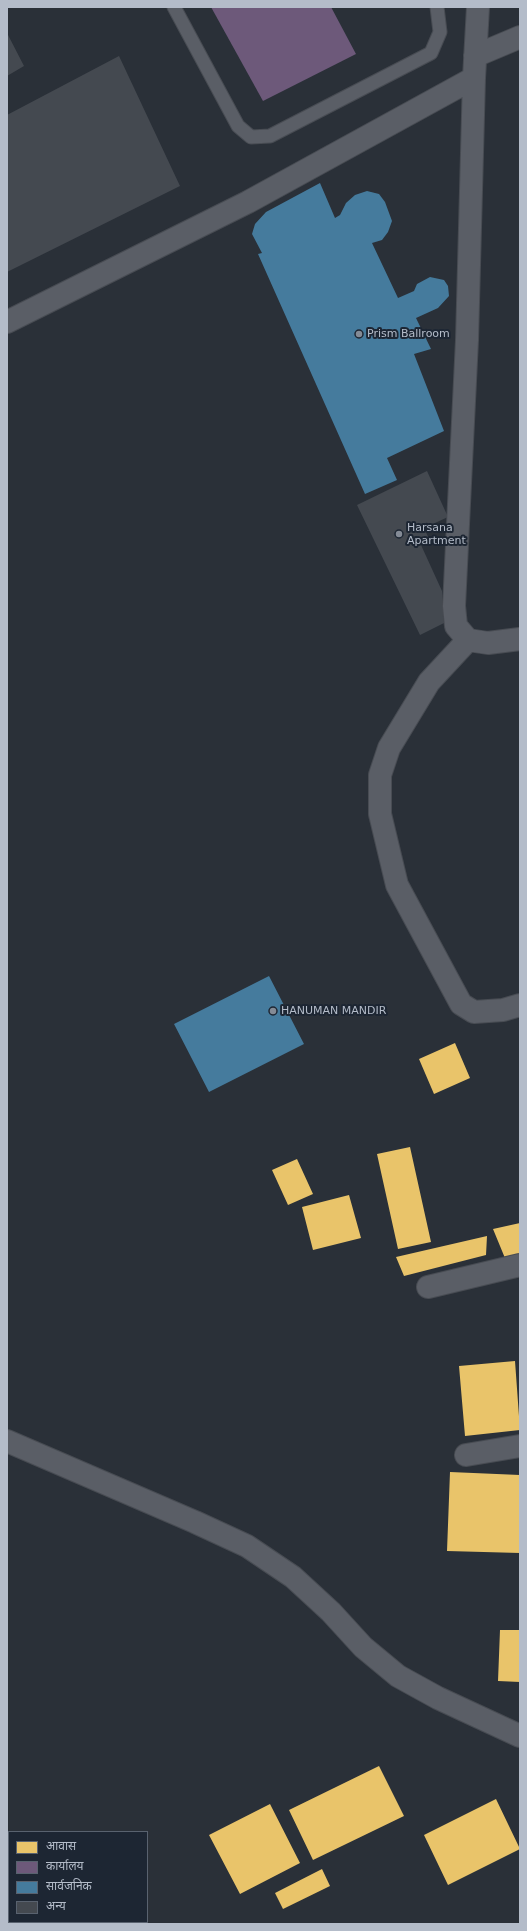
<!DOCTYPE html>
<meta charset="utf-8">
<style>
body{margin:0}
#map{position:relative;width:527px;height:1931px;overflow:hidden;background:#2a3038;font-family:"DejaVu Sans","Noto Sans Devanagari",sans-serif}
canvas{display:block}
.frame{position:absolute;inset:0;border:8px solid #b4bcc9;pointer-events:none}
.legend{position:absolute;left:8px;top:1831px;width:140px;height:92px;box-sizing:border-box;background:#1d2633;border:1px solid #59626f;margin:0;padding:5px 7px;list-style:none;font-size:12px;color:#b4bcc9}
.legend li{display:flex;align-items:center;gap:8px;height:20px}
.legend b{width:20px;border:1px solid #59626f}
</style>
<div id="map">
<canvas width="527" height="1931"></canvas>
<div class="frame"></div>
<ul class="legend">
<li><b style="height:11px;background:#e9c46a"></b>आवास</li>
<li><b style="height:11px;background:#6d597a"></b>कार्यालय</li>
<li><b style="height:11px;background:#457b9d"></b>सार्वजनिक</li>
<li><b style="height:11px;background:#444950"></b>अन्य</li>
</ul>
</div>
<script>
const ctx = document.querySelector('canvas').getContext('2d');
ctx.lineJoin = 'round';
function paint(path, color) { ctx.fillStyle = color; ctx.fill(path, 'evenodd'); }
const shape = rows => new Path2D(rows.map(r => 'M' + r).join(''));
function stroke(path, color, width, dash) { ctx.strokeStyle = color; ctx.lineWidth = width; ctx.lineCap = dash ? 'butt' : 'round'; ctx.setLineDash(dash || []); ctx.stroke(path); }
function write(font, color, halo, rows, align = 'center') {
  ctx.font = font + ' "DejaVu Sans",sans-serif'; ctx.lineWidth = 4; ctx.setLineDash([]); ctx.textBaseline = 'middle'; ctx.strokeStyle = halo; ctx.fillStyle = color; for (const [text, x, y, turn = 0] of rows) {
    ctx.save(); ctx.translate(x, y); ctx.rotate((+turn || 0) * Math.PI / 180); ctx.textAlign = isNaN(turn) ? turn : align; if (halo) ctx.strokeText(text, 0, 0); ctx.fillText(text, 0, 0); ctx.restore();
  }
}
const homes = shape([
 [455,1043,470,1078,434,1094,419,1059],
 [410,1147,431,1242,398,1249,377,1154],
 [297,1159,313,1194,288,1205,272,1170],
 [349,1195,361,1238,313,1250,302,1207],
 [520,1223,520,1259,507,1263,493,1229],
 [487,1236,486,1255,404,1276,396,1257],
 [515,1361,520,1430,465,1436,459,1366],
 [450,1472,520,1475,520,1553,447,1551],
 [500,1630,520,1630,520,1682,498,1681],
 [379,1766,404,1816,313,1860,289,1810],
 [496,1799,520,1849,448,1885,424,1835],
 [270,1804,300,1863,240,1894,209,1835],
 [322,1869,330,1886,283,1909,275,1893]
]);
const offices = shape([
 [211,7,331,7,356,54,263,101]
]);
const public = shape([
 [320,183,335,218,340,215,346,203,355,195,367,191,379,194,385,202,392,221,388,232,382,240,372,243,398,298,414,291,417,284,430,277,444,280,448,286,449,296,438,308,416,318,431,349,414,354,444,431,387,458,397,480,365,494,258,254,262,253,252,234,255,224,266,212],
 [269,976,304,1044,209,1092,174,1024]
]);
const building = shape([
 [7,33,24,66,7,76],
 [119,56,180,186,7,272,7,115],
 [427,471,448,517,424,528,430,541,421,545,442,591,444,623,420,635,357,505]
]);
const lane = shape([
 [174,7,238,126,251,137,270,136,431,53,440,32,437,7]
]);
const street = shape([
 [478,7,474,78,467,340,454,606,456,626,468,640,488,643,520,639],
 [475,56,520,37],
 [7,322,248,202,474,78],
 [468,640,429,682,389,748,380,775,380,814,397,885,461,1004,474,1012,503,1010,520,1005],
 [428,1287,520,1265],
 [7,1441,195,1522,247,1546,293,1577,331,1612,363,1647,398,1676,438,1698,520,1736],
 [466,1455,520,1446]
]);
const markers = [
 [359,334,4,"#848b96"],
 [399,534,4,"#848b96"],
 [273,1011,4,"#848b96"]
];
const poiNames = [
 ["Prism Ballroom",367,334],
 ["Harsana",407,528],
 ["Apartment",407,541],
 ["HANUMAN MANDIR",281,1011]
];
paint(homes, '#e9c46a');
paint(offices, '#6d597a');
paint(public, '#457b9d');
paint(building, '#444950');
stroke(lane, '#484c53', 15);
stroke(street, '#484c53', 24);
stroke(lane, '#5a5e66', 13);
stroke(street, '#5a5e66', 22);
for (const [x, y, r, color] of markers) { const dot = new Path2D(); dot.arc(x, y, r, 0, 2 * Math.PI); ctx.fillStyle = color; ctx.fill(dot); stroke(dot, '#1d2633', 1.5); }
write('11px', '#b4bcc9', '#1d2633', poiNames, 'left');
</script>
